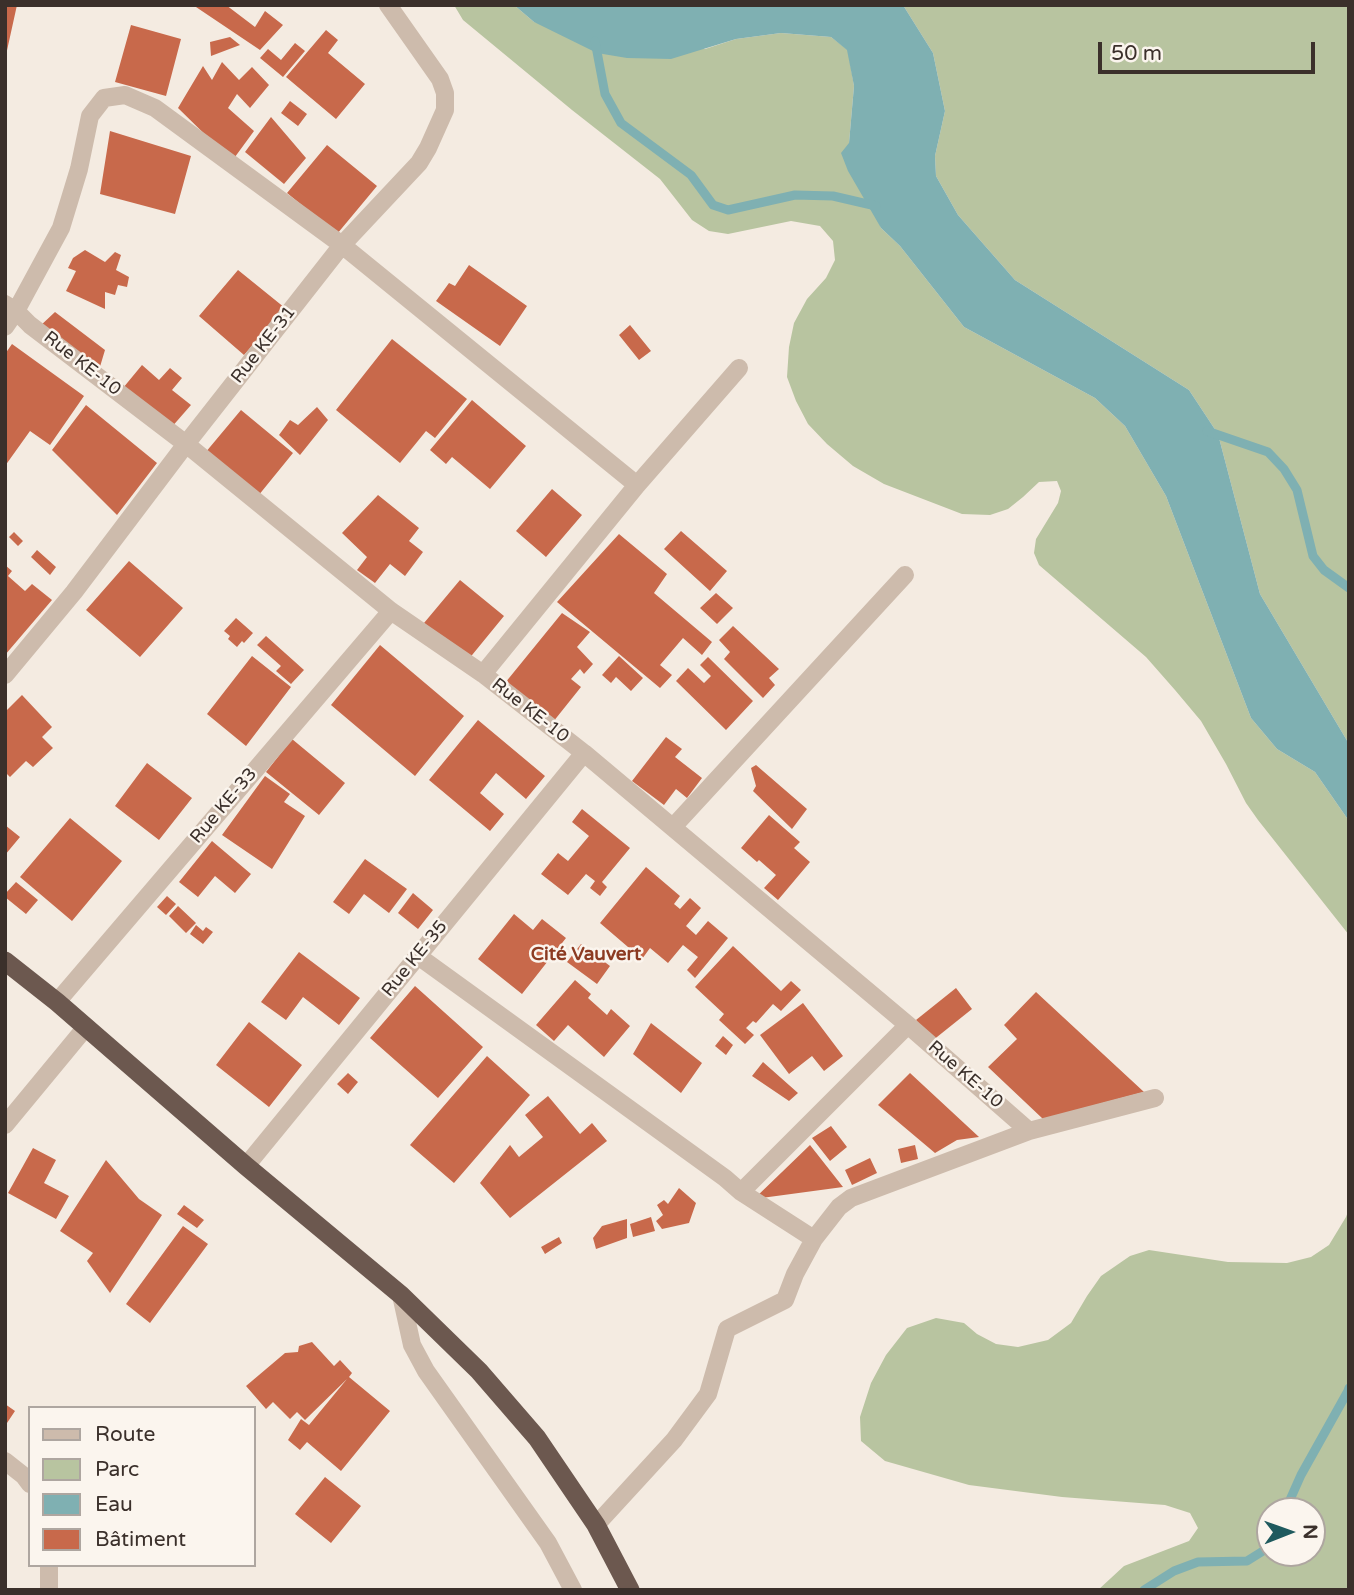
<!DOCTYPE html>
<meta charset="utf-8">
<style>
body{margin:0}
#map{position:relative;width:1354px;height:1595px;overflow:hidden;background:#f4ebe1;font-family:"Varela Round",sans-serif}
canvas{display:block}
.frame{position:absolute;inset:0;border:7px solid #3b302b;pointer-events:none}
.legend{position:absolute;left:28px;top:1406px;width:228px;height:161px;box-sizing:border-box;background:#fbf5ee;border:2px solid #aea6a0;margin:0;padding:9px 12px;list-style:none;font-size:21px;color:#3b302b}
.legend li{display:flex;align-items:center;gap:14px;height:35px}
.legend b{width:35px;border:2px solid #aea6a0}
.north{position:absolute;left:1256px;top:1497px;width:70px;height:70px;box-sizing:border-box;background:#fbf5ee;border:2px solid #aea6a0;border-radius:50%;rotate:89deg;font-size:19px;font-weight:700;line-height:28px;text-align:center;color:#3b302b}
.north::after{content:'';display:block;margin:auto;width:24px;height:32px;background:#1f5a5e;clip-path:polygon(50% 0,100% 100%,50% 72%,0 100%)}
.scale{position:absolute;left:1098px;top:42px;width:217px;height:32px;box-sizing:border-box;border:4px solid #3b302b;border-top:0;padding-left:9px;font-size:21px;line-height:24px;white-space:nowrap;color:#3b302b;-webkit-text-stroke:5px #fbf5ee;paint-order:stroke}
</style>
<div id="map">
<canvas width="1354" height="1595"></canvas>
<div class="frame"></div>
<ul class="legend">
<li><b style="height:9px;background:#cdbbac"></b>Route</li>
<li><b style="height:19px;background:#b8c4a0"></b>Parc</li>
<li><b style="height:19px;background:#7fb0b2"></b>Eau</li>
<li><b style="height:19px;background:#c8694b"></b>Bâtiment</li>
</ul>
<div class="north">N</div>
<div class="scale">50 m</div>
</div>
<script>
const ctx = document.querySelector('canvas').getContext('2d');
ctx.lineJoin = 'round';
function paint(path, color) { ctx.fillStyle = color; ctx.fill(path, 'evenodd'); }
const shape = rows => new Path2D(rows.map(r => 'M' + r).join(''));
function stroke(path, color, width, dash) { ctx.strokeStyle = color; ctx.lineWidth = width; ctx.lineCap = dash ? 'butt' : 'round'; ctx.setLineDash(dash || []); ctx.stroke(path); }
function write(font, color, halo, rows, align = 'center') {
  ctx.font = font + ' "Varela Round",sans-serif'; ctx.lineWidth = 5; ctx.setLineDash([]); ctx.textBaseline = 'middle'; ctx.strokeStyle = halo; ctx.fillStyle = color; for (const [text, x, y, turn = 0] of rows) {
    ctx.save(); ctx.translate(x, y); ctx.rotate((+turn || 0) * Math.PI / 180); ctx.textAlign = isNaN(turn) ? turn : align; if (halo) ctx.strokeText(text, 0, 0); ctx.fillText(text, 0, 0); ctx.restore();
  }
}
const green = shape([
 [454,5,514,5,534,22,705,49,736,39,781,33,831,37,848,50,854,86,849,143,881,228,900,246,964,327,1095,398,1125,426,1166,496,1251,718,1277,749,1315,772,1349,821,1349,935,1258,820,1246,803,1226,764,1201,721,1175,690,1146,657,1039,565,1034,553,1036,539,1058,503,1061,491,1057,481,1039,482,1023,497,1008,509,990,515,962,514,884,484,853,466,827,444,808,424,796,401,787,377,789,347,794,323,807,299,826,278,835,260,833,241,820,226,791,221,728,234,709,231,692,220,660,179,572,110,463,20],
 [903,5,1349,5,1349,744,1260,594,1218,434,1189,390,1015,280,958,215,936,176,935,156,945,111,933,53],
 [1349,1209,1349,1590,1098,1590,1124,1566,1189,1541,1198,1528,1190,1513,1165,1505,1062,1497,969,1485,885,1461,861,1441,860,1417,871,1383,886,1355,907,1328,936,1318,964,1323,977,1334,996,1344,1018,1347,1048,1340,1071,1323,1087,1296,1101,1276,1130,1256,1149,1250,1228,1262,1287,1263,1311,1257,1329,1245,1346,1217],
 [1312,1511,1312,1553,1270,1553,1270,1511]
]);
const water = shape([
 [514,5,903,5,933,53,945,111,935,156,936,176,958,215,1015,280,1189,390,1218,434,1260,594,1349,744,1349,821,1315,772,1277,749,1251,718,1166,496,1125,426,1095,398,964,327,900,246,881,228,848,171,841,153,849,143,854,86,847,50,831,37,781,33,736,39,671,59,627,58,597,53,534,22]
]);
const stream = shape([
 [595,41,605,94,621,123,691,175,713,205,728,210,795,195,833,196,876,206],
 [1207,431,1268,452,1284,469,1297,490,1313,556,1324,570,1349,588],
 [1285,1511,1301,1475,1348,1391,1349,1388],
 [1144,1590,1174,1571,1198,1562,1247,1561,1263,1551,1270,1541]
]);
const building = shape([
 [5,5,17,5,6,55,5,55],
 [193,5,226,5,255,27,265,11,283,25,260,50],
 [131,25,181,39,166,96,115,82],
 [326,30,338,40,328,53,365,84,336,119,286,77],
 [230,37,240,45,211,56,210,42],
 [295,43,305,51,283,77,260,58,268,49,281,60],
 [222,62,239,80,252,67,269,85,250,108,237,94,228,108,254,131,232,161,178,108,203,66,212,80],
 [290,101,307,114,298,126,281,113],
 [271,117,306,158,284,184,245,152],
 [110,131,191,156,175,214,100,194],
 [327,145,377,186,337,234,287,193],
 [85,250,105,262,115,252,121,255,116,270,129,277,127,287,118,285,115,295,105,292,105,309,66,291,76,271,68,268,73,258],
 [469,265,527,306,500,346,436,301,449,283,455,286],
 [238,270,285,308,244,355,199,316],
 [55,312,105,350,99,370,39,327],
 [630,325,651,351,639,360,619,335],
 [392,339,467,399,435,438,426,431,400,463,336,410],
 [12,344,84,396,50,445,30,431,5,466,5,354],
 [142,365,159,380,170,368,182,378,172,390,191,405,170,429,123,388],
 [472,400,526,446,490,489,452,457,446,464,430,450],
 [86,405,157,463,117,515,52,450],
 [317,407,328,420,300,455,279,435,290,420,298,425],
 [241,410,293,453,258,496,205,453],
 [552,489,582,515,546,557,516,531],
 [378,495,419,528,409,541,423,552,405,576,390,564,375,583,357,570,367,557,342,533],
 [681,531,727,571,710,591,664,549],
 [14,532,23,541,18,546,9,537],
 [619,534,667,574,654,593,712,642,702,655,683,638,660,665,672,675,660,688,557,602],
 [37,550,56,567,50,575,31,557],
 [129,561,183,608,140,657,86,610],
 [5,565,12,571,8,576,25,591,32,584,52,600,5,655],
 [460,580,504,616,468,660,424,623],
 [716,593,733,608,717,624,700,608],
 [562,613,590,632,577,647,593,664,584,674,580,669,571,679,581,687,553,722,505,683],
 [236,618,253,633,244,643,242,641,237,647,228,639,230,636,224,631],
 [733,626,779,669,769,678,775,685,763,698,724,659,730,652,719,640],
 [266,636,304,670,291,684,276,671,281,666,257,645],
 [380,645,464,716,415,776,331,705],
 [252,656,291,687,246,746,207,714],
 [619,656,643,678,631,691,616,677,611,683,602,675],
 [708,657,753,701,726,730,676,681,688,668,704,683,711,676,700,665],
 [22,695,52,727,42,737,53,748,33,767,26,761,10,777,5,772,5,712],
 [478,720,545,776,526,799,496,773,480,793,504,814,490,831,429,780],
 [666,737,682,749,675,757,702,778,687,798,676,789,664,805,632,781],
 [292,739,345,783,319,815,266,772],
 [147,763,192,798,159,840,115,806],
 [756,765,807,809,792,829,753,791,756,786,751,768],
 [265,776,290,794,284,802,305,816,272,869,222,835],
 [582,809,630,848,602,882,607,887,600,896,590,888,595,881,586,874,568,895,541,874,558,853,568,861,589,836,572,822],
 [769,815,800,842,794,848,810,862,778,900,764,888,776,875,759,860,757,862,741,848],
 [70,818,122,861,72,921,20,877],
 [5,825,20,837,5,855],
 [212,841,251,874,235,893,215,876,198,897,179,882],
 [365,859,407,889,389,913,364,894,349,914,333,902],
 [646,867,680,896,674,904,680,909,690,898,701,908,686,926,696,935,708,921,728,938,695,978,687,970,698,957,683,945,668,963,650,948,642,959,600,923],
 [16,882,38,900,26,914,5,897,5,894],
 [413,893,433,910,418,929,398,913],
 [167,896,176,904,166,915,157,907],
 [178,906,196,923,186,933,169,916],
 [514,914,533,930,542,919,566,938,522,994,478,959],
 [196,925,203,931,206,927,213,932,203,944,190,934],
 [581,944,610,966,597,984,567,962],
 [733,946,781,991,791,981,801,990,781,1011,773,1004,756,1023,753,1021,746,1028,754,1035,745,1044,719,1020,724,1014,695,987],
 [299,952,360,998,339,1025,303,997,286,1020,261,1002],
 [575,980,591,994,588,998,607,1015,611,1009,630,1026,604,1057,568,1025,554,1041,536,1025],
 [415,986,483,1047,438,1098,370,1038],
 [956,988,972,1009,932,1041,916,1020],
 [1036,992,1144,1092,1043,1119,988,1067,1017,1039,1004,1025],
 [803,1003,843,1056,824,1071,812,1056,789,1074,760,1035],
 [249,1022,302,1065,269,1107,216,1065],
 [651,1023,702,1063,681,1093,633,1054],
 [723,1036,733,1045,726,1055,715,1046],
 [487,1056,530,1095,454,1183,410,1145],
 [763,1062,798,1093,789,1101,752,1076],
 [348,1073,358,1082,348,1094,337,1084],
 [910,1073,979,1137,957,1140,935,1153,878,1105],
 [548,1096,580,1134,592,1123,607,1141,510,1218,480,1183,510,1145,519,1157,543,1137,525,1115],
 [831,1126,847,1147,830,1161,812,1138],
 [810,1145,843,1187,754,1199],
 [915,1145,918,1159,901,1163,898,1149],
 [33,1148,56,1160,44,1183,69,1196,56,1219,8,1193],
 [870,1158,877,1173,852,1185,845,1170],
 [106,1160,139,1199,162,1215,110,1293,87,1261,93,1253,60,1231],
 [679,1188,696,1203,689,1223,662,1229,656,1221,663,1215,657,1205,664,1200,668,1204],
 [184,1205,204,1220,197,1228,177,1214],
 [651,1217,655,1231,633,1237,630,1224],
 [627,1219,627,1238,596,1249,593,1238,602,1226],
 [183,1226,208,1244,150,1323,126,1304],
 [559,1237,562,1243,545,1254,541,1247],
 [312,1342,334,1366,340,1360,352,1373,349,1377,390,1411,341,1471,307,1442,300,1450,288,1440,301,1419,309,1425,347,1379,305,1420,297,1412,290,1419,273,1402,266,1409,246,1386,285,1353,298,1352,299,1346],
 [5,1404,15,1411,5,1426],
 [325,1477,361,1506,331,1543,295,1514]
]);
const minor = shape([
 [5,304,16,311,30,325,186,444,391,611,483,674,584,753,908,1025,1029,1131],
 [5,327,16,311,61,228,79,169,90,116,104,98,125,95,155,108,342,245,637,485],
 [483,674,637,485,739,368],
 [5,675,74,592,186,444,342,245,419,163,428,148,445,110,445,93,440,79,388,5],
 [673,827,905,575],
 [418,956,725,1178,741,1192,814,1239],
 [57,1002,391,611],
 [5,1125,86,1027],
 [246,1166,584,753],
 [741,1192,908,1025],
 [401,1295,412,1345,426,1371,548,1543,573,1590],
 [5,1461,24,1476,30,1484],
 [596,1525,674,1440,708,1394,727,1329,785,1300,795,1274,814,1239,839,1207,851,1198,1029,1131,1155,1098],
 [49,1590,49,1565]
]);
const trunk = shape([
 [5,961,57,1002,246,1166,401,1295,479,1371,537,1438,596,1525,630,1590]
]);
const streetNames = [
 ["Rue KE-31",264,345,-52],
 ["Rue KE-10",82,364,38],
 ["Rue KE-10",530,711,38],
 ["Rue KE-33",224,806,-50],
 ["Rue KE-35",415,959,-51],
 ["Rue KE-10",965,1075,41]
];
const neighbourhoodNames = [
 ["Cité Vauvert",586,955]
];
paint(green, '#b8c4a0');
paint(water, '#7fb0b2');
stroke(stream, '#7fb0b2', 9);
paint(building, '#c8694b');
stroke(minor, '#cdbbac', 18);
stroke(trunk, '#6c584f', 19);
write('18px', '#3b302b', '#fbf5ee', streetNames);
write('bold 19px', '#8c3b22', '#fbf5ee', neighbourhoodNames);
</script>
